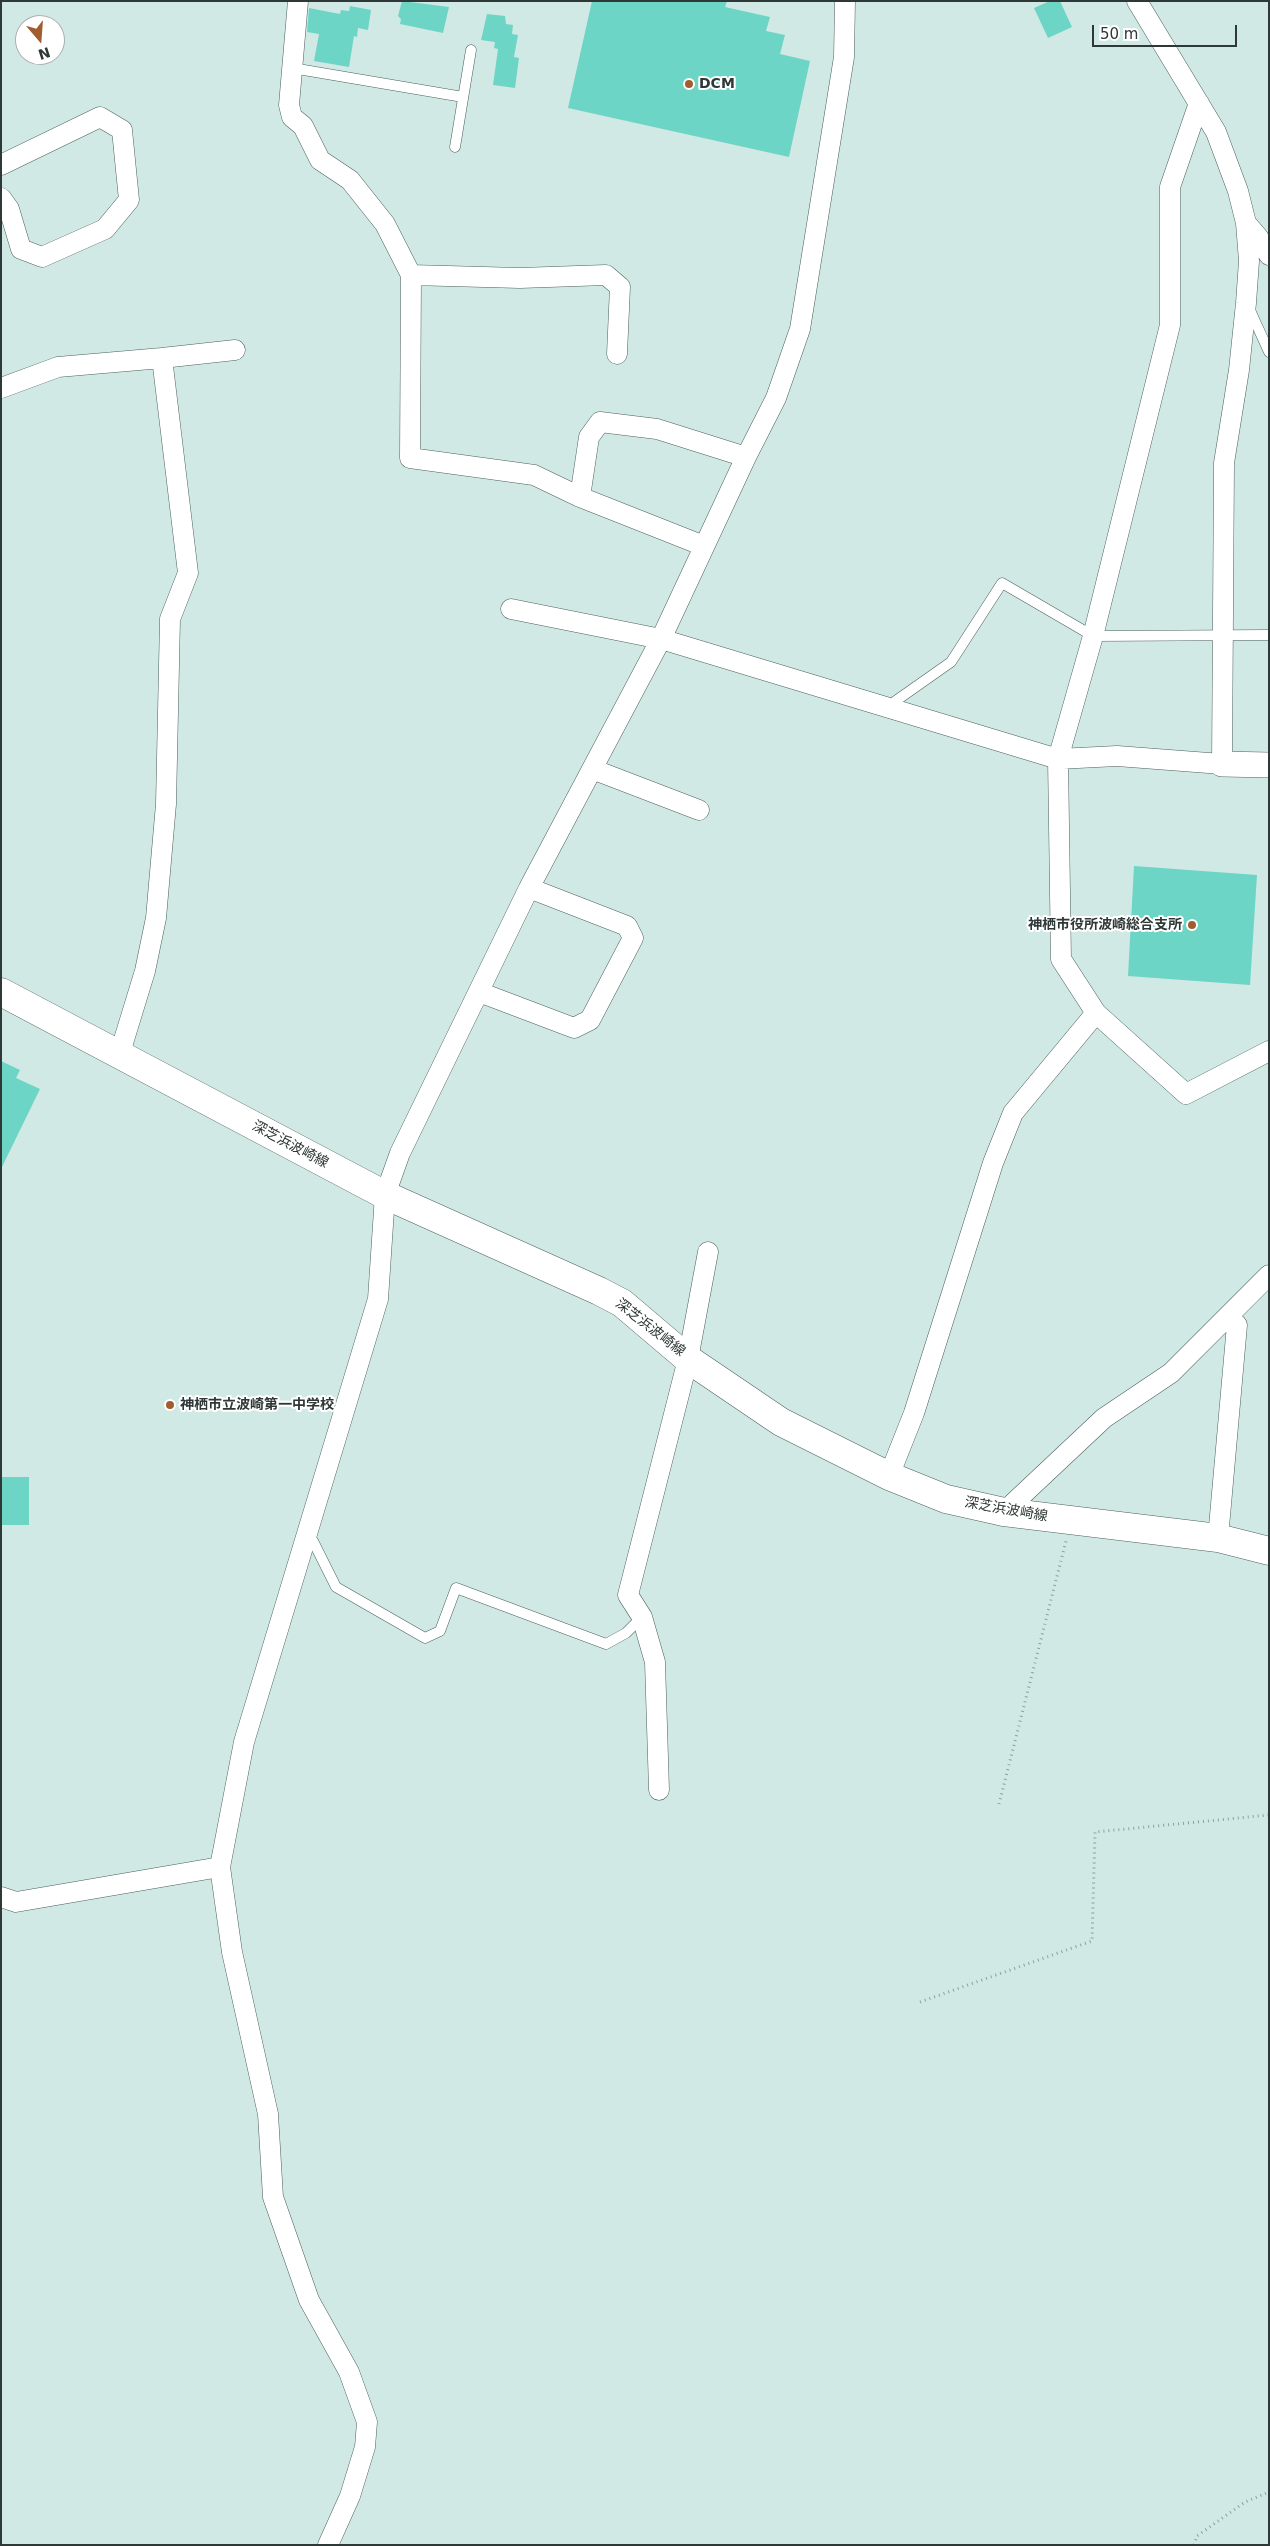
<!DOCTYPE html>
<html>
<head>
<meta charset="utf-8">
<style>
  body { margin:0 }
  #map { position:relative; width:1270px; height:2546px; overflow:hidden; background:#d1e9e5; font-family:"DejaVu Sans",sans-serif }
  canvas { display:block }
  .frame { position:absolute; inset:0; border:2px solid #2e3836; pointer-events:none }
  .north { position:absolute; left:15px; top:15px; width:50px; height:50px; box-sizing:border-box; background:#fff; border:1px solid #abafaf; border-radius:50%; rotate:162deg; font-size:14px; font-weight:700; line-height:20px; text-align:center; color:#2e3836 }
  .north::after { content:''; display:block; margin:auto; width:18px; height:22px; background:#a15d2e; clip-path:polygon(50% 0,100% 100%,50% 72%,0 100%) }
  .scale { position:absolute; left:1092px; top:25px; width:145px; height:22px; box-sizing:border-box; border:2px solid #2e3836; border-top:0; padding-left:6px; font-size:15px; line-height:18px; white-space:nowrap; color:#2e3836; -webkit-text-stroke:4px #fff; paint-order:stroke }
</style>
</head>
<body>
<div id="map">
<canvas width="1270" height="2546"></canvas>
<div class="frame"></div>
<div class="north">N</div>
<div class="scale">50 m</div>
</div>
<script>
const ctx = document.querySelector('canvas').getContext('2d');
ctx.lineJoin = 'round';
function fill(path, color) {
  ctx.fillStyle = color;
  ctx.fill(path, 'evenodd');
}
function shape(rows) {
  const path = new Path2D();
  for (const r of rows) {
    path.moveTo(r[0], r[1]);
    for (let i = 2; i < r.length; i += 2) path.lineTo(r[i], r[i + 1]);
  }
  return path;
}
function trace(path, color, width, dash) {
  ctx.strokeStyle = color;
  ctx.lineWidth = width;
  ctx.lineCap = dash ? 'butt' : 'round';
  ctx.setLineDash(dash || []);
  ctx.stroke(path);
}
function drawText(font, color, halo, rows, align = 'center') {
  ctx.font = font + ' "DejaVu Sans","Noto Sans JP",sans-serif';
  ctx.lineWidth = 4;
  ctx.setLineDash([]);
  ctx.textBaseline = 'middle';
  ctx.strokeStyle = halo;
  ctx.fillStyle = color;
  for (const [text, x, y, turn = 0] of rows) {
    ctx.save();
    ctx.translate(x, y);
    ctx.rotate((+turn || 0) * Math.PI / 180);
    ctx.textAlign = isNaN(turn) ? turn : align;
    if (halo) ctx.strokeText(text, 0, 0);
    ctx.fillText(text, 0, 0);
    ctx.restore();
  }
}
const building = shape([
  [402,1,449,7,443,33,400,24,401,19,398,16],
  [592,1,727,1,725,7,770,17,766,31,785,35,780,54,810,61,789,157,568,108],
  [1050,1,1060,1,1072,27,1048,38,1034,8],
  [350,6,371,10,368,30,358,28,357,37,354,36,349,67,314,61,319,34,307,32,309,8,340,14,341,10,349,11],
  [487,14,505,16,506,24,513,25,512,34,518,35,514,57,519,58,515,88,493,85,498,49,494,48,495,42,481,40],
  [1134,866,1257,875,1250,985,1128,976],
  [1,1061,20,1070,16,1078,40,1089,1,1169],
  [1,1477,29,1477,29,1525,1,1525]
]);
const path = shape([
  [999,1804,1066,1541],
  [920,2002,1092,1941,1095,1832,1269,1815],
  [1194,2545,1197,2536,1245,2502,1269,2492]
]);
const service = shape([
  [292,68,463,97],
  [455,147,471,50],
  [1249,308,1269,352],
  [887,707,951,662,1002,583,1093,636,1269,635],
  [306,1537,313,1541,336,1587,425,1638,440,1631,456,1588,606,1644,626,1633,642,1617]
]);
const minor = shape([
  [298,1,289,105,292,117,303,126,320,160,350,180,385,224,411,275],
  [1199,103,1170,187,1170,325,1093,636,1058,759,1061,959,1096,1013,1186,1094,1269,1051],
  [1,165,100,117,122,130,129,200,105,229,42,257,21,249,9,209,1,198],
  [1246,223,1258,237,1269,255],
  [617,354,620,287,606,275,520,278,411,275,410,458,534,475,580,497,704,546],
  [162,358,235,350],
  [1,388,58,367,162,358,188,573,170,619,166,804,156,918,145,971,119,1056],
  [580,497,589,437,600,422,657,429,746,457],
  [511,609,661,639,1058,759,1117,756,1222,764,1224,463,1239,370,1246,303,1249,261,1246,223,1238,191,1216,132,1137,1],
  [592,769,699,810],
  [479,992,574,1028,590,1020,633,938,627,926,529,888],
  [889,1476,914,1413,993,1163,1013,1113,1096,1013],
  [1004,1512,1104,1418,1171,1373,1269,1275],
  [1218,1538,1237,1325,1229,1317],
  [659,1790,655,1662,642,1617,628,1595,688,1359,708,1252],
  [1,1897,16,1902,220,1867],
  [328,2545,350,2496,365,2447,367,2422,349,2372,309,2300,273,2197,268,2114,232,1952,220,1867,244,1742,378,1299,385,1195,400,1153,529,888,661,639,746,457,776,398,800,329,844,57,845,1]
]);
const tertiary = shape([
  [1222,764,1269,765]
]);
const secondary = shape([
  [1,992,385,1195,599,1291,622,1303,688,1359,781,1422,889,1476,946,1499,1004,1512,1218,1538,1269,1551]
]);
const markers = [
  [689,84,5,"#a15d2e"],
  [1192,925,5,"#a15d2e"],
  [170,1405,5,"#a15d2e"]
];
const poiNames = [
  ["DCM",699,84],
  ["神栖市役所波崎総合支所",1182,925,"right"],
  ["神栖市立波崎第一中学校",180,1405]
];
const streetNames = [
  ["深芝浜波崎線",290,1145,28],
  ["深芝浜波崎線",650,1328,38],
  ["深芝浜波崎線",1006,1510,10]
];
fill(building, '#6cd5c6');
trace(service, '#4b605c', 11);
trace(minor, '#4b605c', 21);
trace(tertiary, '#4b605c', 26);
trace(secondary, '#4b605c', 29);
trace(path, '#8ea09d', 3, [1, 4]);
trace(service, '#fff', 10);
trace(minor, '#fff', 20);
trace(tertiary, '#fff', 25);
trace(secondary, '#fff', 28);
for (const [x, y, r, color] of markers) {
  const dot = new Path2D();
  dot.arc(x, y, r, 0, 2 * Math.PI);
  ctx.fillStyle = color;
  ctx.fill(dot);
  trace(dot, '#fff', 2);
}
drawText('bold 14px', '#2e3836', '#fff', poiNames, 'left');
drawText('14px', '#2e3836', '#fff', streetNames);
</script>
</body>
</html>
